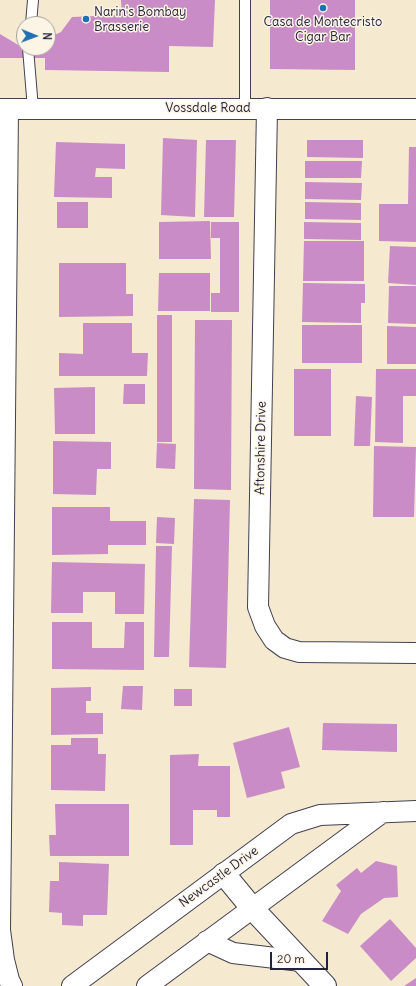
<!DOCTYPE html>
<html>
<head>
<meta charset="utf-8">
<style>
  body { margin:0 }
  #map { position:relative; width:416px; height:986px; overflow:hidden; background:#f5e9cf; font-family:Delius,sans-serif }
  canvas { display:block }
  .north { position:absolute; left:16px; top:16px; width:40px; height:40px; box-sizing:border-box; background:#fcf5e5; border:1px solid #a5a1a1; border-radius:50%; rotate:91deg; font-size:11px; font-weight:700; line-height:16px; text-align:center; color:#22223b }
  .north::after { content:''; display:block; margin:auto; width:14px; height:18px; background:#1f6fb2; clip-path:polygon(50% 0,100% 100%,50% 72%,0 100%) }
  .scale { position:absolute; left:270px; top:952px; width:58px; height:18px; box-sizing:border-box; border:2px solid #22223b; border-top:0; padding-left:5px; font-size:12px; line-height:14px; white-space:nowrap; color:#22223b; -webkit-text-stroke:3px #fcf5e5; paint-order:stroke }
</style>
</head>
<body>
<div id="map">
<canvas width="416" height="986"></canvas>
<div class="north">N</div>
<div class="scale">20 m</div>
</div>
<script>
const ctx = document.querySelector('canvas').getContext('2d');
ctx.lineJoin = 'round';
function fill(path, color) {
  ctx.fillStyle = color;
  ctx.fill(path, 'evenodd');
}
function shape(rows) {
  const path = new Path2D();
  for (const r of rows) {
    path.moveTo(r[0], r[1]);
    for (let i = 2; i < r.length; i += 2) path.lineTo(r[i], r[i + 1]);
  }
  return path;
}
function trace(path, color, width, dash) {
  ctx.strokeStyle = color;
  ctx.lineWidth = width;
  ctx.lineCap = dash ? 'butt' : 'round';
  ctx.setLineDash(dash || []);
  ctx.stroke(path);
}
function drawText(font, color, halo, rows, align = 'center') {
  ctx.font = font + ' Delius,sans-serif';
  ctx.lineWidth = 3;
  ctx.setLineDash([]);
  ctx.textBaseline = 'middle';
  ctx.strokeStyle = halo;
  ctx.fillStyle = color;
  for (const [text, x, y, turn = 0] of rows) {
    ctx.save();
    ctx.translate(x, y);
    ctx.rotate((+turn || 0) * Math.PI / 180);
    ctx.textAlign = isNaN(turn) ? turn : align;
    if (halo) ctx.strokeText(text, 0, 0);
    ctx.fillText(text, 0, 0);
    ctx.restore();
  }
}
const building = shape([
  [121,0,215,0,213,47,169,46,169,72,45,70,45,58,0,58,0,34,25,49,48,48,48,38,61,32,72,17,122,15],
  [270,0,355,0,355,70,270,69],
  [163,138,197,140,195,217,161,215],
  [206,140,236,140,234,217,204,217],
  [307,140,363,140,363,158,307,157],
  [56,142,125,144,125,169,96,168,95,177,112,177,112,198,54,197],
  [409,147,416,147,416,242,379,241,379,204,408,204],
  [305,161,362,161,361,178,305,178],
  [305,182,362,183,361,200,305,199],
  [57,202,88,202,88,228,57,228],
  [305,202,361,203,361,220,305,219],
  [210,221,211,259,159,259,159,222],
  [211,222,239,222,239,312,211,312,211,293,220,293,220,238,211,238],
  [304,222,361,223,361,240,304,239],
  [304,241,364,241,364,281,303,281],
  [390,246,416,247,416,285,388,283],
  [59,263,126,263,126,294,133,294,133,316,59,317],
  [159,273,210,273,210,311,158,311],
  [303,283,365,284,365,303,361,303,361,323,302,322],
  [389,286,416,286,416,324,388,323],
  [157,315,172,315,172,442,157,442],
  [195,320,232,320,231,490,194,489],
  [83,323,132,323,132,353,148,353,147,376,59,376,59,353,83,354],
  [302,325,362,325,362,363,302,363],
  [387,326,416,327,416,364,387,364],
  [294,369,331,369,331,436,294,436],
  [376,369,416,369,416,396,403,396,403,443,375,442],
  [124,384,145,384,145,404,123,404],
  [95,387,95,434,55,434,54,388],
  [356,396,372,397,370,446,354,446],
  [53,441,111,442,111,469,97,469,96,495,53,494],
  [157,443,176,444,175,469,156,468],
  [374,446,416,447,414,517,373,517],
  [194,499,230,500,226,668,189,667],
  [52,507,110,507,110,521,146,521,146,545,108,545,108,554,52,555],
  [157,517,175,518,174,544,156,543],
  [156,546,172,546,169,657,154,657],
  [52,562,145,564,144,614,115,614,115,592,83,592,83,613,51,613],
  [52,622,92,622,92,648,124,648,125,622,144,622,144,670,52,669],
  [123,686,143,686,142,710,121,709],
  [91,687,91,701,86,701,86,713,103,713,103,734,51,735,51,688],
  [174,689,192,689,192,706,174,706],
  [323,723,397,724,397,752,322,750],
  [289,727,300,767,281,772,285,788,247,798,233,743],
  [71,738,98,738,98,754,106,754,105,791,51,790,51,745,71,745],
  [199,754,198,766,230,766,230,817,217,817,217,810,193,810,193,845,170,845,170,755],
  [55,804,129,804,129,856,50,856,49,835,56,835],
  [376,861,397,866,398,897,384,898,361,914,348,934,322,921,341,891,336,885,357,868,361,873],
  [59,862,109,864,107,915,83,915,83,926,62,925,62,913,49,912,50,881,59,881],
  [390,919,416,948,416,958,391,981,360,946],
  [416,978,416,986,404,986]
]);
const lane = shape([
  [31,24,33,0],
  [28,48,33,109],
  [245,108,245,0]
]);
const street = shape([
  [267,108,258,607,265,626,274,640,285,648,299,652,416,653],
  [0,109,416,109],
  [8,109,0,930,4,960,9,980,12,986],
  [207,941,233,953,301,961],
  [72,986,291,824,320,815,416,811],
  [147,986,383,812]
]);
const secondary = shape([
  [224,874,252,908,325,986]
]);
const markers = [
  [323,8,4,"#1f6fb2"],
  [86,19,4,"#1f6fb2"]
];
const poiNames = [
  ["Narin's Bombay",94,12],
  ["Brasserie",94,27],
  ["Casa de Montecristo",323,22,"center"],
  ["Cigar Bar",323,37,"center"]
];
const streetNames = [
  ["Vossdale Road",208,108],
  ["Aftonshire Drive",261,448,-89],
  ["Newcastle Drive",219,877,-36]
];
fill(building, '#c98cc6');
trace(lane, '#424051', 12);
trace(street, '#424051', 22);
trace(secondary, '#424051', 24);
trace(lane, '#fff', 10);
trace(street, '#fff', 20);
trace(secondary, '#fff', 22);
for (const [x, y, r, color] of markers) {
  const dot = new Path2D();
  dot.arc(x, y, r, 0, 2 * Math.PI);
  ctx.fillStyle = color;
  ctx.fill(dot);
  trace(dot, '#fcf5e5', 1.5);
}
drawText('13px', '#22223b', '#fcf5e5', poiNames, 'left');
drawText('13px', '#22223b', '#fcf5e5', streetNames);
</script>
</body>
</html>
